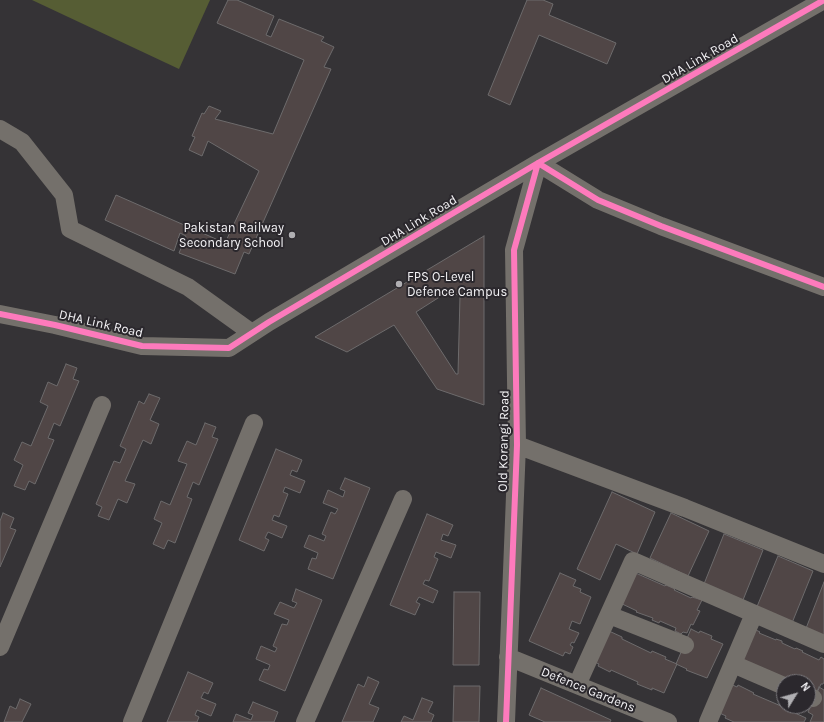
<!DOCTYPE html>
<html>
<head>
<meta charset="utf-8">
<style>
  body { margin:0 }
  #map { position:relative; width:824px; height:722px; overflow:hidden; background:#353336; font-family:Karla,sans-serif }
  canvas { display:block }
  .north { position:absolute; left:776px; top:674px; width:40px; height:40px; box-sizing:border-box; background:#2b282d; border:1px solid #7b797d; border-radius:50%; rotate:53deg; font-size:11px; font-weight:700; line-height:16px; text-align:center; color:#f3f2f5 }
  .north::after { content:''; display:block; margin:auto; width:14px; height:18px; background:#b0afb2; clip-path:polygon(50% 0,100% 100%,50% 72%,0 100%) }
</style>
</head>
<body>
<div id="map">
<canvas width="824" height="722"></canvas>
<div class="north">N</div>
</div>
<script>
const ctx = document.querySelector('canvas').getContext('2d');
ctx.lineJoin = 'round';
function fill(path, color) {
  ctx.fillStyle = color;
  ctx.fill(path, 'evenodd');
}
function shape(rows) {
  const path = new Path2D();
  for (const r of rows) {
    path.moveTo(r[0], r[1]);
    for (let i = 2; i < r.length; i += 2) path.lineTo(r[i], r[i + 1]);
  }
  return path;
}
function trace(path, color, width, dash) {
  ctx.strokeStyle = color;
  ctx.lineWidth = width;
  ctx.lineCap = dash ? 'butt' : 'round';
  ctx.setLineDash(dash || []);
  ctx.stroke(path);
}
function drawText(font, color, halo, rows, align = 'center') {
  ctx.font = font + ' Karla,sans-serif';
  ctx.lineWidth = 4;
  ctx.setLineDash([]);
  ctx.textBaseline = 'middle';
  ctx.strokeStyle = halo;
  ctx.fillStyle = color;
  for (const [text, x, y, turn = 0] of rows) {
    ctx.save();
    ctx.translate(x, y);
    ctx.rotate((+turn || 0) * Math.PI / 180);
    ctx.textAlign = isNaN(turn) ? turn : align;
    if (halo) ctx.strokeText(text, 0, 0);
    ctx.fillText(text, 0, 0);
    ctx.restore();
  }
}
const green = shape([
  [32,0,210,0,179,69]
]);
const building = shape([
  [228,0,237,0,274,16,266,35,271,37,279,19,324,37,321,41,334,47,324,67,331,69,249,254,244,252,235,274,179,253,186,236,180,233,174,251,105,220,116,195,225,243,259,171,208,141,202,156,189,150,195,137,192,136,202,113,204,114,209,106,221,111,215,119,273,134,304,60,217,23,228,0],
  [527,0,543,0,553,4,549,15,616,43,607,64,539,35,510,105,488,95,527,0],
  [484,236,484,405,437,389,394,325,347,352,315,337,484,236],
  [449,291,460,296,458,374,456,374,416,312,449,291],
  [66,364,77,368,73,379,79,381,60,426,54,423,48,438,54,440,35,484,29,481,25,490,14,486,23,465,14,460,22,442,31,446,48,406,40,402,48,382,57,386,66,364],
  [149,394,160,398,150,420,159,424,151,444,143,440,125,481,135,484,127,503,118,499,109,520,98,516,102,507,96,504,114,461,120,463,126,449,120,446,139,401,144,404,149,394],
  [205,423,216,427,212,437,218,439,199,485,193,482,187,497,192,499,175,543,168,540,164,549,153,544,162,523,154,519,161,501,170,505,187,464,178,461,187,441,196,445,205,423],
  [276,449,302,460,297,472,292,470,290,475,305,481,300,493,285,487,283,492,288,494,279,517,274,515,272,520,287,526,282,538,268,532,265,538,269,540,264,551,239,540,276,449],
  [345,478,370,488,333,579,308,569,312,558,316,559,318,553,304,547,309,535,324,541,326,536,322,534,331,512,335,514,338,509,323,503,328,490,343,497,345,491,340,489,345,478],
  [612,492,655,512,637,554,616,544,600,580,577,569,612,492],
  [3,513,14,518,10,528,16,530,0,567,0,521,3,513],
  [671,513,709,531,688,576,650,558,671,513],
  [427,514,453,525,448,536,443,534,441,540,456,545,451,558,436,552,434,557,438,559,429,581,425,580,423,584,438,591,433,603,419,597,416,602,420,604,415,615,390,605,427,514],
  [724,534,763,550,743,600,704,584,724,534],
  [778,556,813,571,792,623,756,609,778,556],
  [622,567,665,586,666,585,675,589,674,590,691,598,692,597,702,600,697,610,700,611,693,625,691,624,687,633,683,632,681,634,675,631,676,628,660,621,659,623,652,620,653,618,636,612,637,611,618,602,622,567],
  [560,573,576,580,573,586,581,589,580,592,591,597,580,624,572,621,569,629,579,633,574,643,572,642,570,645,573,647,570,654,565,652,563,656,529,641,560,573],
  [824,582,824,638,805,631,824,582],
  [296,589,322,600,285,691,259,680,264,669,268,670,270,665,256,659,261,646,275,652,277,648,273,646,282,624,287,625,289,620,274,614,280,602,294,608,297,603,292,601,296,589],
  [454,592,480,592,479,665,453,665,454,592],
  [691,629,699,633,700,631,712,636,711,639,723,644,707,678,686,670,687,669,676,664,691,629],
  [754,629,760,632,759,633,776,640,776,639,782,641,782,643,795,649,796,648,803,651,802,652,819,660,821,657,824,659,824,682,823,684,821,684,816,695,808,694,808,682,784,682,740,663,754,629],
  [609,631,622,637,622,639,651,653,652,651,666,657,665,659,677,664,664,693,652,688,652,690,637,684,638,682,611,670,610,672,598,666,599,664,585,658,609,631],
  [188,672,213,683,208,694,204,692,201,698,216,704,211,716,197,710,195,715,199,717,197,722,167,722,188,672],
  [368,677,379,682,369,704,379,708,373,722,342,722,358,684,364,687,368,677],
  [726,682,737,687,738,685,754,693,753,694,781,706,782,704,784,706,797,710,795,713,806,718,804,722,734,722,725,718,726,716,713,710,726,682],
  [454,686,480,686,479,722,453,722,454,686],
  [819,687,824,690,824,722,810,722,813,715,808,712,819,687],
  [541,688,611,720,610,722,545,722,529,715,541,688],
  [422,698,433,702,428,712,434,715,431,722,401,722,404,716,413,720,422,698],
  [20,699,31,704,22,722,4,722,10,706,16,709,20,699],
  [253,702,278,712,274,722,233,722,236,714,251,720,253,715,248,713,253,702]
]);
const minor = shape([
  [0,129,22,142,64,195,70,229,188,287,252,333],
  [0,314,55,325,142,346,229,348,269,322,538,163,824,0],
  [517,445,685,508,824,564],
  [609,615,685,645],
  [0,647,102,405],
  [508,657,668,722],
  [733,664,784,686],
  [577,685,633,561,824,644],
  [808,696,813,698],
  [132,722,254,423],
  [305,722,403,499],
  [506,722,517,445,514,250,538,163,598,200,661,226,824,287],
  [708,722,754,614]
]);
const cycleway = shape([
  [0,314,55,325,142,346,229,348,269,322,538,163,824,0],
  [506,722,517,445,514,250,538,163,598,200,661,226,824,287]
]);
const markers = [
  [292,235,4,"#b0afb2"],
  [399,284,4,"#b0afb2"]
];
const streetNames = [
  ["DHA Link Road",700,59,-30],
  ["DHA Link Road",419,221,-31],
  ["DHA Link Road",101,324,13],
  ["Old Korangi Road",504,441,-89],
  ["Defence Gardens",588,690,22]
];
const poiNames = [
  ["Pakistan Railway",284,228],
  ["Secondary School",284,243],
  ["FPS O-Level",407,277,"left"],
  ["Defence Campus",407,292,"left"]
];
fill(green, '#565d34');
fill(building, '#504646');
trace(building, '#6d6b6c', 1);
trace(minor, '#74706b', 18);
trace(cycleway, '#fd7abc', 6);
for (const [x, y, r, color] of markers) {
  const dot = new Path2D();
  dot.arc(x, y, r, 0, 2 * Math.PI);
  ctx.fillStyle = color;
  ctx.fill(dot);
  trace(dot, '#2b282d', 1.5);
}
drawText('13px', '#f3f2f5', '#2b282d', streetNames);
drawText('13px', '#f3f2f5', '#2b282d', poiNames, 'right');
</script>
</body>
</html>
